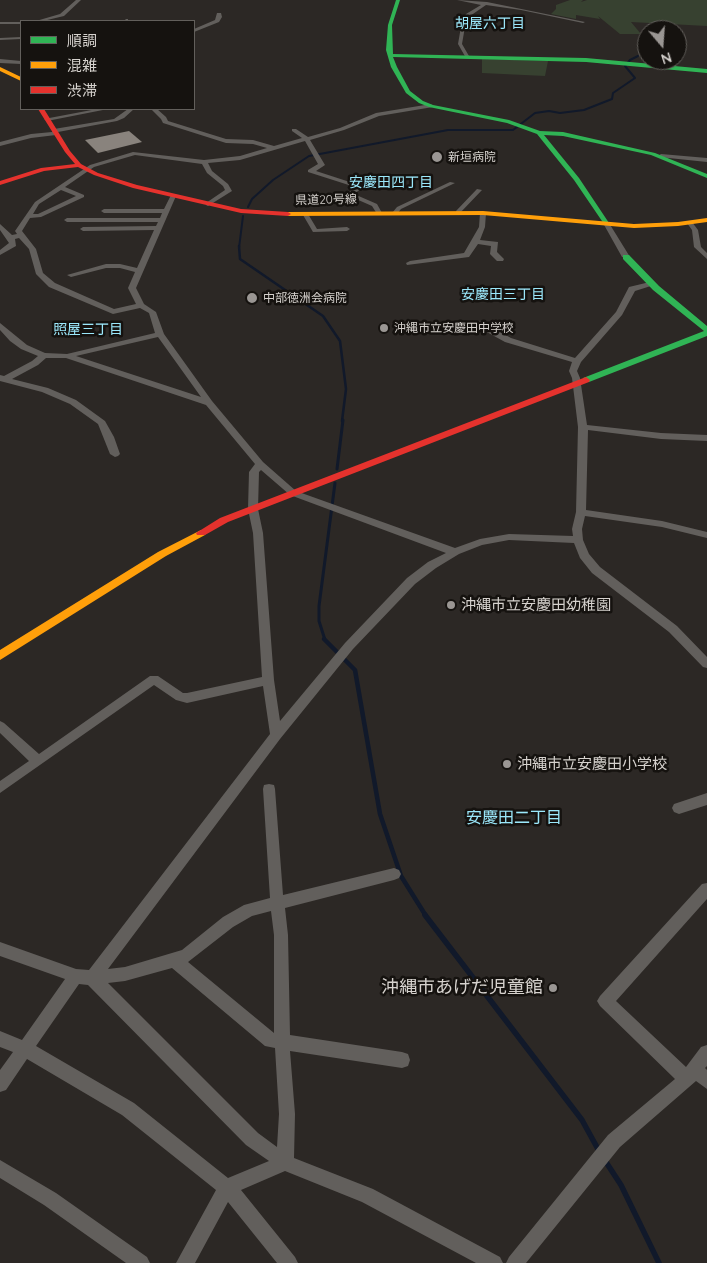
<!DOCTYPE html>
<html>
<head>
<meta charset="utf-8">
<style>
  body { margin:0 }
  #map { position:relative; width:707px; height:1263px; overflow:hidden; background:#2c2825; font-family:Quicksand,"Noto Sans JP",sans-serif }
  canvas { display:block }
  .legend { position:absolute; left:20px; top:20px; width:175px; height:90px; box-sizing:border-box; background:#15120f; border:1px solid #625f5b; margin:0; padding:6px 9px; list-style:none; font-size:15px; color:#d6d2ce }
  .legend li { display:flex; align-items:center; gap:10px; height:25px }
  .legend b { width:25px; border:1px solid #625f5b }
  .north { position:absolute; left:637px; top:20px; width:50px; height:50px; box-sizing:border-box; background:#15120f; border:1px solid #625f5b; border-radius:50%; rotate:162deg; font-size:14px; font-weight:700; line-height:20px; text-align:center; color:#d6d2ce }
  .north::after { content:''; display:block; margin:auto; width:18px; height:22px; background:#9a9693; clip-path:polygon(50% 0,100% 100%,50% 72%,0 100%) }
</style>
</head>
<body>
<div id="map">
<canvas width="707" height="1263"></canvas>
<ul class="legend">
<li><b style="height:6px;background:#30b455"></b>順調</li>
<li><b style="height:6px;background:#ff9f0a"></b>混雑</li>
<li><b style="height:6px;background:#e5322d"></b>渋滞</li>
</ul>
<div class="north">N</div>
</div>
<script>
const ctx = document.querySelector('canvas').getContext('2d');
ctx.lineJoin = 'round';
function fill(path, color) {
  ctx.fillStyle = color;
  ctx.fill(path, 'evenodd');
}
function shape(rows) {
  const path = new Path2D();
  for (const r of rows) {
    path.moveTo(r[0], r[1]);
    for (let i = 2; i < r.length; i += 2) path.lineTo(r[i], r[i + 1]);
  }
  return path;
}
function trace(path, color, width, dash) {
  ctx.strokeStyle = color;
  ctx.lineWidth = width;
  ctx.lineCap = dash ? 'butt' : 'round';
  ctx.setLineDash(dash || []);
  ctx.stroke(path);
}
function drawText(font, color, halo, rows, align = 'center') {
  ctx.font = font + ' Quicksand,"Noto Sans JP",sans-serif';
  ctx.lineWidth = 5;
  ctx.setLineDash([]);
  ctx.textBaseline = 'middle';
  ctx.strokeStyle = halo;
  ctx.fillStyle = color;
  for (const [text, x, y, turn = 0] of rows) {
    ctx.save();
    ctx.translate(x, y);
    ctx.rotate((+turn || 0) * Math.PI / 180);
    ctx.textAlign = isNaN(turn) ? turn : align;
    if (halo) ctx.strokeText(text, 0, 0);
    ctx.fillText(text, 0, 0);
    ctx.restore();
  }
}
const green = shape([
  [570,0,583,0,581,2,587,0,707,0,707,26,631,22,641,34,620,34,598,16,600,19,576,15,576,19,551,14,556,9,556,5],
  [482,59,548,61,545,76,482,73]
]);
const streamFar4 = shape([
  [248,207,252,199,273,180,309,156,448,130,513,130,535,113,549,111,560,113,584,110,612,99,613,93,635,78,625,66,630,60,638,56],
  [239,248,243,216]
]);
const streamFar3 = shape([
  [239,246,240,259,323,316,340,341,346,389,342,421]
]);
const streamFar2 = shape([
  [337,469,343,420],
  [325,640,319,621,319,606,335,483]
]);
const streamFar1 = shape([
  [324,639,355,670,380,814,401,876,426,916]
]);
const stream = shape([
  [425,915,582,1120,599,1151],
  [604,1159,621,1185,659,1263]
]);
const building = shape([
  [129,131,142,142,98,153,85,140]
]);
const street = shape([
  [76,0,81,0,64,16,43,21,36,21,60,14,76,0],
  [457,0,487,2,585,22,583,23,521,10,486,5,470,16,466,21,462,44,469,56,466,58,458,44,462,21,466,14,481,5,457,0],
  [217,13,221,13,222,17,219,22,194,32,194,29,215,20,217,13],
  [126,19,128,19,128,21,124,21,126,19],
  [0,22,21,22,21,24,0,24,0,22],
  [21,37,21,39,0,40,0,38,21,37],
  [0,59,21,61,21,64,0,63,0,59],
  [431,104,433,107,379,116,344,130,310,140,325,165,316,171,362,186,362,188,354,194,377,204,382,213,381,214,377,214,372,206,347,195,347,193,355,187,308,172,308,170,318,164,305,141,240,160,208,163,212,171,228,184,232,191,208,206,206,205,206,203,225,190,223,186,207,173,202,164,135,155,94,167,65,187,84,195,84,197,41,217,30,218,22,231,36,249,43,273,55,283,114,309,136,304,128,288,135,272,120,268,106,268,71,277,67,275,106,264,120,264,137,268,154,230,83,231,80,229,83,227,156,226,158,222,67,222,64,220,67,218,160,218,162,213,104,213,101,211,104,209,164,209,171,195,175,195,176,196,136,288,144,304,156,312,164,334,212,401,263,462,296,491,455,548,480,539,509,534,573,536,572,529,576,512,578,427,572,378,569,371,572,362,505,342,474,325,474,321,480,321,511,338,575,358,616,312,629,287,654,281,654,285,635,291,622,315,581,362,577,371,580,378,587,425,661,433,707,435,707,441,661,439,588,430,586,510,662,521,707,532,707,538,662,527,585,516,582,529,583,540,589,554,600,567,677,626,707,657,707,668,703,667,669,632,592,573,580,558,574,543,509,540,482,545,459,554,436,568,415,584,353,649,280,739,108,969,125,967,182,950,223,917,244,905,270,898,263,789,264,785,269,784,274,785,275,789,283,895,394,868,399,870,401,874,399,878,394,880,285,908,288,935,290,1035,402,1052,408,1054,410,1060,408,1066,402,1068,290,1051,295,1114,294,1158,373,1189,500,1257,503,1263,476,1263,362,1202,285,1171,241,1190,295,1257,298,1263,277,1263,228,1202,195,1263,176,1263,216,1190,122,1115,27,1059,6,1090,0,1092,0,1070,13,1052,0,1047,0,1031,22,1040,65,979,0,956,0,942,76,969,89,970,270,734,263,686,187,703,176,700,154,685,0,793,0,781,29,761,0,733,0,721,4,723,39,754,150,676,158,676,183,693,187,693,262,677,253,533,248,509,249,472,255,464,206,405,66,358,46,358,38,365,12,379,48,388,76,400,105,421,114,437,120,454,118,456,115,457,110,454,98,424,70,404,42,392,0,381,0,375,4,376,32,361,38,356,21,349,10,341,0,330,0,323,27,345,45,353,67,354,155,333,149,313,140,308,113,314,49,287,36,274,29,249,19,238,15,239,16,246,0,255,0,250,9,243,0,230,0,224,12,235,17,234,15,231,35,202,90,165,133,152,204,160,240,156,267,148,253,144,226,143,163,123,161,119,151,109,157,109,166,117,168,121,226,139,253,140,274,146,302,138,292,131,292,129,296,129,308,137,340,128,376,113,431,104],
  [61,190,76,196,38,214,33,214,39,204,61,190],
  [158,337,201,397,76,356,158,337],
  [261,470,290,495,446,553,428,562,407,578,345,643,280,721,274,680,263,533,258,509,259,472,261,470],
  [271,911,274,935,274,1033,188,962,233,927,252,916,271,911],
  [172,968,265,1046,275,1048,279,1114,277,1147,258,1133,108,983,125,981,172,968],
  [79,984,88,985,246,1145,269,1161,228,1178,134,1103,36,1046,79,984],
  [97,109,108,109,47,121,44,119,97,109],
  [128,109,134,109,124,118,117,121,58,132,56,135,31,138,0,146,0,142,31,134,52,132,54,129,114,119,128,109],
  [661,154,707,158,707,162,659,157,658,156,661,154],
  [450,182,455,183,401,209,397,214,392,213,397,207,450,182],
  [477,189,482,190,460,213,456,213,456,211,477,189],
  [483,211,486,213,485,227,480,240,498,242,497,252,504,259,503,261,497,261,490,254,491,246,478,244,469,257,407,265,406,263,410,261,464,253,479,227,480,213,483,211],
  [306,213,308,214,317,229,347,227,350,229,347,231,313,232,303,215,306,213],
  [604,222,609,223,630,257,629,259,622,257,603,223,604,222],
  [688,222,692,222,698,230,701,247,707,253,707,259,694,247,692,230,687,223,688,222],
  [707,793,707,805,679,814,674,812,672,808,674,804,707,793],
  [707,883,707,899,616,1001,686,1067,701,1047,707,1045,707,1066,705,1068,707,1070,707,1089,696,1081,620,1147,526,1263,506,1263,509,1257,608,1135,675,1079,600,1006,597,1001,600,996,702,884,707,883],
  [0,1160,56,1193,147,1257,150,1263,126,1263,44,1205,0,1178,0,1160]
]);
const fast = shape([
  [396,0,400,0,392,25,393,54,586,58,707,69,707,73,586,62,393,57,397,67,410,91,423,101,433,105,509,120,540,131,563,132,655,153,707,174,707,178,651,155,563,136,544,135,579,178,609,223,604,224,574,180,537,134,507,123,429,107,419,103,406,93,391,67,386,50,388,25,396,0],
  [623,255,629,255,659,286,707,326,707,336,589,382,583,382,583,378,704,331,653,290,623,259,623,255]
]);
const slow = shape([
  [0,67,21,77,21,81,0,71,0,67],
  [483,211,634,224,678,222,707,218,707,222,678,226,634,228,483,215,288,216,285,214,288,212,483,211],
  [201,530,205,531,206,533,205,535,166,556,0,660,0,650,158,552,201,530]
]);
const jam = shape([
  [38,109,44,109,70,151,81,164,98,173,137,185,241,209,288,212,291,214,288,216,241,213,133,188,94,175,78,167,44,171,0,185,0,181,41,168,75,164,65,152,38,109],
  [586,377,590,380,589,382,228,522,205,535,197,535,196,533,220,518,586,377]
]);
const markers = [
  [437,157,6,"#9a9693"],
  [252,298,6,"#9a9693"],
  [384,328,5,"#9a9693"],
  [451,605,5,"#9a9693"],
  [507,764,5,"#9a9693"],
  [553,988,5,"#9a9693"]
];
const farPoinames = [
  ["新垣病院",448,157],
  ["中部徳洲会病院",263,298],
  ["沖縄市立安慶田中学校",394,328]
];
const farStreetnames = [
  ["県道20号線",326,200,-1]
];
const farNeighbourhoodnames = [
  ["胡屋六丁目",490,24],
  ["安慶田四丁目",391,183],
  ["安慶田三丁目",503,295],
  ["照屋三丁目",88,330]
];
const poiNames = [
  ["沖縄市立安慶田幼稚園",461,605],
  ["沖縄市立安慶田小学校",517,764]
];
const neighbourhoodNames = [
  ["安慶田二丁目",514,818]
];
const nearPoinames = [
  ["沖縄市あげだ児童館",543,988]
];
fill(green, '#374130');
trace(streamFar4, '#11192a', 2);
trace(streamFar3, '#11192a', 2.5);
trace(streamFar2, '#11192a', 3);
trace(streamFar1, '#11192a', 4.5);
trace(stream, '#11192a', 5.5);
fill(building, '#89837d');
fill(street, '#625f5c');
fill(fast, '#30b455');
fill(slow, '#ff9f0a');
fill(jam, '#e5322d');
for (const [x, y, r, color] of markers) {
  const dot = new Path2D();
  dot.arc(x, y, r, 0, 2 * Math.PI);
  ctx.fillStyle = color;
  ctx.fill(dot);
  trace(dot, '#15120f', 2);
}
drawText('12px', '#d6d2ce', '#15120f', farPoinames, 'left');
drawText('12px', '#d6d2ce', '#15120f', farStreetnames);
drawText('14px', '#9be8fb', '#15120f', farNeighbourhoodnames);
drawText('15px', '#d6d2ce', '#15120f', poiNames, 'left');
drawText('16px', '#9be8fb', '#15120f', neighbourhoodNames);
drawText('18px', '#d6d2ce', '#15120f', nearPoinames, 'right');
</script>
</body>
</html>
